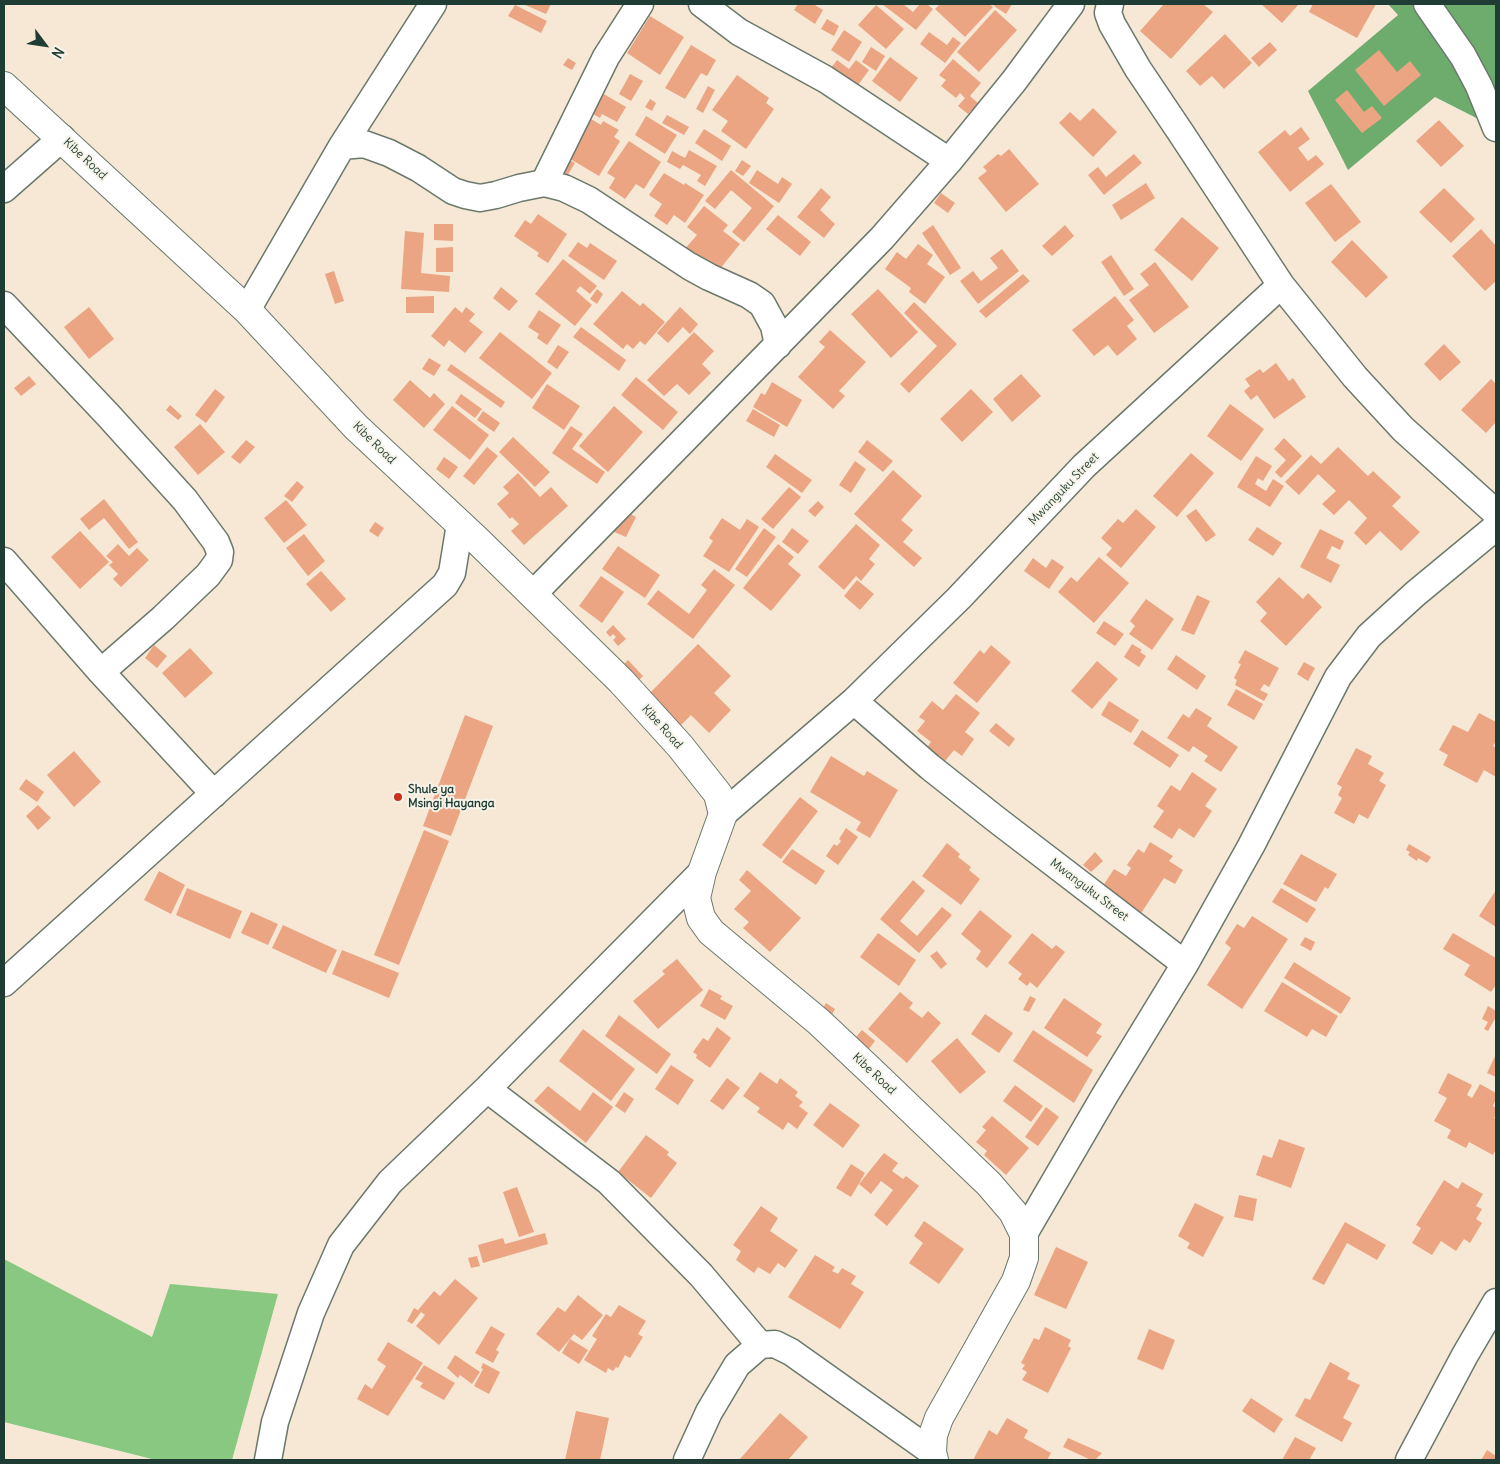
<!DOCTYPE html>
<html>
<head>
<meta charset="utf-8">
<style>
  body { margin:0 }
  #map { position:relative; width:1500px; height:1464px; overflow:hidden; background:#f6e8d5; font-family:Delius,sans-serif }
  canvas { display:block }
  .frame { position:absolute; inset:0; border:5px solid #1f3d34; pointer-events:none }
  .north { position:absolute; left:20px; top:20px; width:50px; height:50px; -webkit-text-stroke:4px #f7f3e8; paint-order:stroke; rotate:121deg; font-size:14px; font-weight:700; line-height:20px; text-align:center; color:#1f3d34 }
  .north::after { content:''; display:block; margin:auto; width:18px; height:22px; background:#1f3d34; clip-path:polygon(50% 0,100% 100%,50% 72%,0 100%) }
</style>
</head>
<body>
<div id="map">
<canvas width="1500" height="1464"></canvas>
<div class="frame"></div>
<div class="north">N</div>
</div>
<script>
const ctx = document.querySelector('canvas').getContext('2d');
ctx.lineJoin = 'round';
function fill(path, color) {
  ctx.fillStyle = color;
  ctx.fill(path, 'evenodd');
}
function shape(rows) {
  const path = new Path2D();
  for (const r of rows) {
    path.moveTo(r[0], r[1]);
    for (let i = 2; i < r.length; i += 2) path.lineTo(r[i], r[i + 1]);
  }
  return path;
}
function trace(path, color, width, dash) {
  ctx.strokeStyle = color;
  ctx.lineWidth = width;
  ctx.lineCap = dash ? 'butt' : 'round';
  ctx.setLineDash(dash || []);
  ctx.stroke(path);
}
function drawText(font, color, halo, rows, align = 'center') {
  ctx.font = font + ' Delius,sans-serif';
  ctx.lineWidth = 4;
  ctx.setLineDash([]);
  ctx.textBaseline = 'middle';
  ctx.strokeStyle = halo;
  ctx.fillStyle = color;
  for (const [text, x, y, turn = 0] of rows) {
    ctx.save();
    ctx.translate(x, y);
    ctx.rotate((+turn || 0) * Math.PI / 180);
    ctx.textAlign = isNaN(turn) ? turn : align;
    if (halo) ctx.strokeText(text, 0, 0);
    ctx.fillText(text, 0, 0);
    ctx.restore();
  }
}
const green = shape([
  [4,1259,152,1337,170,1284,278,1294,232,1460,156,1460,4,1422]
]);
const forest = shape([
  [1388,4,1496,4,1496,128,1435,97,1348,170,1308,91,1398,15]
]);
const building = shape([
  [523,4,551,4,546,14],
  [798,4,816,4,815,5,823,10,815,24,794,10],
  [882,4,903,4,913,12,920,4,927,4,933,9,916,30],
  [940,4,989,4,993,7,965,37,935,9],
  [995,4,1012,4,1006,14,994,6],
  [1164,4,1203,4,1213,12,1171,59,1140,31],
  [1261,4,1299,4,1282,23],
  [1313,4,1376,4,1357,38,1309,12],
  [515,5,547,21,541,33,508,16],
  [876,5,904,29,886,49,858,25],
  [995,10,1017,30,979,72,957,52],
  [650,16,684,37,660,75,627,53],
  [827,19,839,26,834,36,821,29],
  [844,30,862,42,849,62,831,50],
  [929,32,947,45,953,37,961,43,945,63,920,44],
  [1225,34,1252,63,1224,89,1212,76,1200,86,1186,71],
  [1270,42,1277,50,1259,67,1251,58],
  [691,45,716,60,707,76,701,73,685,99,665,88],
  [871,47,885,56,876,71,862,62],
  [1379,50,1397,72,1410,61,1421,75,1384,106,1355,70],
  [890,57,918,78,900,102,872,81],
  [568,58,576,63,572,70,563,65],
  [953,59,981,83,970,96,978,103,968,114,958,106,965,98,960,93,956,98,941,86,946,80,939,75],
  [837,60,849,69,856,60,869,70,853,92,827,73],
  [630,74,643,81,631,101,619,94],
  [737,75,769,98,766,103,774,109,746,149,721,131,728,121,712,110],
  [708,86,715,90,703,113,696,109],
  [597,90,626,107,617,122,602,114,600,118,586,110],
  [1347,90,1364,112,1372,106,1382,118,1362,133,1335,100],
  [650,99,656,103,652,111,645,107],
  [1093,108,1117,132,1093,157,1059,123,1070,112,1080,121],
  [667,115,689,127,684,135,662,123],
  [646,116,677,135,665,154,635,135],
  [591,119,601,125,603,121,619,130,614,137,620,141,599,176,567,157],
  [1439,120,1464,146,1441,167,1416,141],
  [1301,127,1310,139,1298,148,1308,161,1316,155,1324,164,1290,192,1258,152,1285,130,1290,136],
  [704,129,731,146,722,161,695,143],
  [629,141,661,162,644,189,636,184,625,199,609,188,615,178,607,173],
  [1009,149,1039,184,1006,212,978,178,987,171,983,167,998,154,1001,156],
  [689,150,717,166,705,186,697,181,701,175,683,165,680,169,667,162,672,151,685,158],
  [1134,154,1142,163,1104,195,1088,175,1098,167,1106,177],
  [567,159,575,163,564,181,557,177],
  [742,160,751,166,743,176,735,171],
  [731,170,774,206,744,242,732,232,752,208,731,190,715,209,705,201],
  [757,170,778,184,782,177,792,184,779,203,749,183],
  [664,173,684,185,685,183,704,195,685,223,674,215,667,225,654,216,662,204,649,195],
  [1146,183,1155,198,1121,220,1112,205],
  [1331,184,1361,222,1335,242,1305,203],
  [821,188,831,197,820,210,835,224,824,238,797,217],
  [1444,188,1475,219,1451,243,1419,212],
  [941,193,955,203,948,213,934,203],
  [704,206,728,225,723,231,740,244,715,275,684,250,697,235,687,227],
  [538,214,567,234,548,263,537,256,539,253,514,236,525,220,531,224],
  [778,215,811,242,800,256,766,229],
  [1182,217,1219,248,1192,281,1154,250],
  [434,224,453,224,453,241,434,240],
  [933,225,961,268,950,275,922,233],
  [1065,225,1074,236,1052,256,1042,246],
  [1481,229,1496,246,1496,281,1485,291,1452,256],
  [405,231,424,233,421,273,450,276,449,292,401,289],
  [1352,240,1388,277,1366,298,1331,262],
  [578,242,587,248,590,243,617,261,604,280,568,256],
  [918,244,933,255,927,264,945,277,925,304,909,292,911,288,885,269,897,252,906,259],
  [453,247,453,272,436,272,436,248],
  [1002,249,1019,271,978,304,960,281,973,271,981,281,998,268,990,258],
  [1111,255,1134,289,1124,296,1101,262],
  [563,259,597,286,590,294,580,286,576,291,592,305,575,326,535,294],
  [1155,262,1189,307,1154,333,1129,300,1149,285,1140,274],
  [334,271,344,301,335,304,325,274],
  [1023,274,1030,281,986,318,979,311],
  [501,287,518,301,509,311,493,298],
  [597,289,603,294,597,304,590,299],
  [878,289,918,332,891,358,851,314],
  [622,291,640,306,643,303,665,322,645,345,640,341,633,349,627,344,623,349,593,324],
  [434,296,434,313,406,313,406,297],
  [1115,296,1134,320,1127,326,1137,339,1117,356,1108,345,1094,356,1072,330],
  [914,302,957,344,909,393,900,384,937,346,904,313],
  [89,307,114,339,89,359,64,327],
  [455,307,462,313,466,307,475,314,469,321,483,332,465,353,449,340,444,347,431,336],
  [680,307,698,324,690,334,683,327,668,343,657,333],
  [539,310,561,325,547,345,537,338,539,334,528,327],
  [581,327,626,360,619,371,573,337],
  [830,330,866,362,839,391,845,396,833,409,798,377,825,347,819,342],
  [500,332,552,373,532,399,479,358],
  [694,332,714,351,702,364,711,373,689,395,677,384,664,396,647,380],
  [1444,344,1461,362,1440,381,1424,364],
  [558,345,569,352,557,369,547,362],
  [429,358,441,365,434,376,422,369],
  [1276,363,1289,381,1293,378,1306,397,1274,419,1257,395,1251,400,1244,391,1250,386,1245,379,1260,369,1263,373],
  [451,364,505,402,501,408,447,370],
  [1021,374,1041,396,1012,422,993,399],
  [29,376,36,384,21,396,14,388],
  [636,377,678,412,663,430,621,395],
  [1491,379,1496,384,1496,422,1486,433,1461,410],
  [410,380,430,398,434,393,445,404,424,428,393,400],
  [772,382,802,400,787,427,753,407,761,393,765,395],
  [547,384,580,406,564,430,532,408],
  [215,389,225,397,206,423,195,415],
  [971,389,993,412,962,442,940,419],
  [461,394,482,409,475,418,455,403],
  [1230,404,1264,429,1241,461,1207,436],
  [170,405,182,416,178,420,166,410],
  [452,406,489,435,470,460,433,430],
  [614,406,643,432,608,472,579,446],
  [753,409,780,425,774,437,746,421],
  [483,411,500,423,494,432,477,420],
  [200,424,225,452,198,475,174,447],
  [571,426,583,434,572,449,605,472,597,484,552,453],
  [513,437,550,472,535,487,499,452],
  [1284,438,1302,456,1281,478,1275,472,1286,460,1274,449],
  [246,440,255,447,240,464,231,457],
  [867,440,893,461,883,472,858,452],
  [487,447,498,456,474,485,463,476],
  [1338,447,1368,476,1373,471,1401,497,1392,506,1420,532,1401,551,1380,531,1366,545,1354,533,1367,518,1349,500,1334,515,1322,504,1336,491,1318,474,1299,495,1285,482,1311,455,1321,464],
  [1191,453,1214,473,1177,517,1153,496],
  [775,454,812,480,802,493,766,467],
  [1256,456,1272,466,1263,481,1258,478,1255,484,1266,491,1273,479,1284,486,1270,507,1237,487],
  [444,457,458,467,449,479,436,469],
  [855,461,866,469,851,493,839,485],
  [893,470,922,496,901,520,913,530,903,542,922,558,914,567,854,514],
  [518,473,540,497,551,487,568,506,524,545,511,531,519,524,512,517,510,519,497,504,509,493,503,487],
  [297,481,304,487,292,502,284,496],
  [789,487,801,497,773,529,761,519],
  [104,499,138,542,129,549,104,518,89,530,80,519],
  [286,500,307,525,284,543,264,518],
  [818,501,824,507,815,517,808,511],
  [1136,509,1156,527,1121,568,1106,555,1112,548,1101,538,1118,519,1123,523],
  [1196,509,1216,535,1206,542,1186,516],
  [623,510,636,517,626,537,612,531],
  [722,518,740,530,747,519,759,527,729,572,703,556,713,541,709,538],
  [375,522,384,528,378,537,369,531],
  [856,524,880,545,869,559,875,564,861,581,856,576,844,590,818,567],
  [1257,527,1282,543,1273,556,1248,540],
  [764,528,776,537,747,577,735,569],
  [792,528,809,541,798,554,782,542],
  [1320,529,1344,541,1340,550,1332,546,1326,558,1340,565,1331,583,1300,567],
  [80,531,109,562,80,589,51,557],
  [304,534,325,561,308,576,286,548],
  [118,544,129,556,137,548,149,560,121,587,113,579,118,574,109,565,113,562,106,556],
  [778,544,794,557,788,564,801,575,771,611,743,588],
  [618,546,660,575,645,598,602,569],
  [1099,557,1129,583,1094,623,1058,592,1071,577,1077,582],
  [1033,558,1046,568,1052,559,1064,567,1049,589,1024,571],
  [714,569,735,585,693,639,647,604,658,590,689,614,707,590,701,585],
  [321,571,346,599,331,612,306,584],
  [601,576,624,592,602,623,579,606],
  [1279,577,1303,599,1308,593,1322,607,1286,646,1260,621,1267,613,1256,602],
  [857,580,874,594,860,610,844,596],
  [1197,595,1210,601,1194,635,1181,630],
  [1146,599,1174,619,1152,650,1129,634,1135,626,1130,621],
  [1104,621,1124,634,1115,646,1096,633],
  [613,625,626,639,618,646,613,640,616,637,613,634,610,637,606,632],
  [698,644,731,676,714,693,731,710,709,733,691,715,678,728,646,697],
  [1132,644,1142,650,1140,652,1146,656,1139,667,1124,657],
  [154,645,167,656,157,668,145,658],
  [991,645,1011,662,977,703,953,683,980,650,984,654],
  [190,648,213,673,185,698,162,673],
  [1245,650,1279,668,1269,687,1264,684,1260,690,1268,694,1264,701,1235,685,1237,680,1234,678,1241,664,1238,663],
  [1176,655,1206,676,1197,690,1167,669],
  [628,660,643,676,638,681,623,665],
  [1097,661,1118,679,1092,709,1071,691],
  [1304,662,1315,668,1308,681,1297,674],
  [1236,689,1263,704,1254,720,1227,705],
  [956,694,980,713,965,732,974,739,962,756,954,750,942,765,924,752,931,742,917,731,925,721,919,717,932,701,943,710],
  [1109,701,1139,720,1131,733,1101,715],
  [1196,708,1212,718,1207,726,1238,747,1221,772,1204,761,1208,756,1193,746,1189,752,1167,738,1183,714,1189,718],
  [1479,713,1496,722,1496,741,1493,746,1496,748,1496,777,1484,770,1477,783,1443,765,1448,755,1439,750,1453,725,1468,732],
  [465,715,493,726,451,836,423,826],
  [996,723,1015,739,1009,747,989,731],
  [1142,730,1179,755,1170,768,1133,744],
  [1356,748,1372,756,1368,764,1384,773,1379,781,1386,785,1368,819,1359,814,1354,824,1334,813,1342,798,1338,795,1342,787,1337,784],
  [74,751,101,782,74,807,47,775],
  [831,756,864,776,867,771,898,790,870,838,856,830,861,822,810,792],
  [1192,772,1217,789,1205,806,1212,811,1194,838,1179,828,1172,839,1153,827,1164,811,1157,806,1171,785,1180,791],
  [26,779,44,792,37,802,19,789],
  [800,797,818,811,781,859,762,845],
  [38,805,51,818,38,830,26,816],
  [846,828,858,837,838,865,826,856,834,844,837,846,841,841,839,839],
  [424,830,449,841,399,965,374,955],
  [1150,842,1173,856,1169,861,1183,870,1175,884,1164,878,1138,918,1099,892,1114,869,1126,876,1131,868,1127,865,1138,849,1144,853],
  [947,843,960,854,958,857,971,867,969,870,980,879,961,905,922,876],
  [1409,844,1431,857,1427,863,1418,858,1417,861,1408,855,1410,852,1406,850],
  [792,849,825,871,816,885,782,862],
  [1095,852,1103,861,1091,872,1083,865],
  [1301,854,1337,874,1328,889,1325,887,1316,902,1283,884],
  [747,870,801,918,770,952,743,928,749,922,734,909,751,891,739,880],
  [159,871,185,885,171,914,144,900],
  [913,880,925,891,900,921,917,936,942,907,952,915,919,953,880,919],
  [187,888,242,911,230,939,176,915],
  [1281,888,1316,909,1307,923,1272,902],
  [1496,890,1496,927,1479,916],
  [980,910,1012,936,987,968,976,959,981,951,961,934],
  [251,912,278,924,268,945,241,933],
  [1252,916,1288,939,1242,1009,1207,985,1231,948,1225,943,1237,924,1244,928],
  [283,925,337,950,326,973,272,948],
  [878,933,916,960,899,986,860,957],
  [1032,933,1052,949,1056,945,1065,952,1037,988,1030,982,1027,986,1018,979,1022,974,1008,963],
  [1453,933,1496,958,1496,985,1491,992,1464,975,1470,965,1443,949],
  [1305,937,1315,942,1311,951,1300,945],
  [342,950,399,973,389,998,332,974],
  [937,951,947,964,941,969,930,956],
  [677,959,703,990,658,1029,633,1001,665,974,662,971],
  [1294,962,1351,998,1341,1014,1284,978],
  [1282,982,1338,1016,1326,1037,1312,1029,1307,1037,1264,1011],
  [709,989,722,996,720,999,733,1006,725,1020,700,1006],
  [900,992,913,1003,909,1008,922,1018,928,1011,941,1023,907,1063,868,1029],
  [1030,996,1036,999,1029,1012,1023,1010],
  [1064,998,1102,1024,1096,1033,1102,1036,1087,1057,1044,1028],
  [826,1003,835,1009,830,1018,820,1013],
  [1488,1006,1496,1011,1496,1017,1488,1031,1484,1029,1488,1022,1482,1019],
  [985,1014,1013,1033,999,1053,971,1034],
  [619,1015,671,1054,657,1074,605,1036],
  [717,1027,731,1038,710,1068,696,1058,697,1055,693,1052,703,1038,708,1041],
  [583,1029,635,1069,611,1101,559,1061],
  [862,1030,875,1041,865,1054,851,1043],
  [1033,1030,1093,1070,1074,1103,1013,1061],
  [957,1038,986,1072,960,1094,931,1061],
  [1496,1054,1496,1077,1487,1073],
  [671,1065,694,1080,678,1105,655,1089],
  [760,1072,777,1084,780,1078,798,1092,795,1096,803,1102,799,1106,808,1113,797,1129,788,1122,783,1130,757,1112,760,1108,743,1096],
  [1448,1073,1472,1085,1467,1095,1472,1098,1480,1084,1496,1093,1496,1099,1493,1106,1496,1108,1496,1114,1494,1118,1496,1119,1496,1149,1493,1155,1469,1142,1466,1148,1447,1138,1451,1130,1434,1121,1447,1098,1438,1093],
  [727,1078,740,1088,723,1110,710,1101],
  [1015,1085,1043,1106,1031,1122,1003,1101],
  [548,1086,580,1111,593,1092,613,1107,586,1143,534,1101],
  [624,1092,634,1099,625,1113,615,1106],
  [830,1103,860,1125,843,1148,813,1125],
  [1046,1107,1059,1117,1038,1146,1025,1137],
  [992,1116,1029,1148,1006,1175,984,1155,987,1151,976,1142,986,1130,982,1127],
  [646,1135,669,1152,667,1155,677,1163,651,1198,618,1172],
  [1279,1139,1305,1148,1291,1188,1256,1175,1263,1155,1272,1158],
  [884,1153,898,1163,892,1171,903,1179,906,1176,919,1186,887,1226,874,1215,893,1190,881,1181,871,1194,859,1184],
  [851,1164,865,1173,851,1197,836,1188],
  [1444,1180,1458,1189,1462,1182,1483,1194,1476,1206,1482,1209,1476,1219,1482,1223,1470,1243,1464,1239,1456,1251,1441,1241,1432,1255,1412,1243,1421,1228,1416,1225],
  [517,1187,534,1232,519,1237,503,1192],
  [1239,1195,1257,1199,1253,1221,1234,1217],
  [1195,1203,1224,1217,1203,1257,1187,1248,1190,1243,1178,1236],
  [761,1206,778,1218,770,1231,798,1250,785,1268,778,1263,770,1274,758,1267,754,1273,736,1260,741,1251,733,1245],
  [924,1221,964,1249,939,1284,909,1263,923,1243,914,1236],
  [1345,1222,1386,1245,1377,1260,1347,1243,1324,1285,1312,1279],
  [545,1233,548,1244,483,1263,478,1245,503,1238,505,1244],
  [1056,1247,1088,1262,1066,1309,1034,1295],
  [815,1255,835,1267,832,1271,838,1274,842,1268,856,1276,851,1284,864,1292,840,1329,788,1297],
  [477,1256,480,1266,471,1268,468,1258],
  [455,1279,478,1298,439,1345,416,1326,425,1315,418,1310,434,1291,440,1296],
  [578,1295,603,1315,582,1340,574,1334,559,1352,536,1334,558,1307,565,1312],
  [619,1305,646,1321,638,1334,643,1337,630,1358,625,1355,618,1368,616,1367,613,1371,608,1368,606,1373,584,1360,597,1339,592,1336,606,1314,611,1317],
  [414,1308,421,1312,412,1324,407,1321],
  [491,1326,505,1334,496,1350,499,1352,493,1363,475,1353],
  [1045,1327,1071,1340,1068,1346,1071,1348,1048,1393,1022,1380,1027,1372,1022,1369,1025,1365,1021,1363,1034,1338,1039,1340],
  [1149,1329,1175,1340,1163,1370,1137,1359],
  [570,1339,588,1350,579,1364,562,1353],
  [388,1342,423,1363,388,1416,357,1399,365,1384,372,1389,386,1366,377,1360],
  [455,1355,480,1372,472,1384,460,1375,458,1378,447,1368],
  [1330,1362,1350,1373,1347,1379,1360,1385,1343,1418,1352,1423,1342,1442,1295,1416,1305,1398,1310,1400],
  [483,1363,500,1372,489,1394,474,1386,483,1369,481,1368],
  [424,1365,455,1383,444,1400,420,1387,423,1383,415,1379],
  [1251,1398,1283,1419,1274,1433,1242,1411],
  [576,1411,609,1418,600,1460,565,1460],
  [780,1413,808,1437,788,1460,741,1460,740,1459],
  [1007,1418,1028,1430,1024,1438,1051,1453,1047,1460,973,1460,989,1430,997,1435],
  [1295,1437,1316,1448,1309,1460,1282,1460],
  [1068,1438,1102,1453,1095,1460,1091,1460,1063,1447],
  [1487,1450,1496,1456,1496,1460,1481,1460]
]);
const minor = shape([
  [702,4,739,32,825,79,949,161],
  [1110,4,1108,13,1112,24,1138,69,1181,133,1281,285,1355,377,1403,429,1496,513],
  [1427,4,1463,56,1479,86,1496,128],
  [342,146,364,144,389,153,418,168,453,191,465,195,480,198,496,195,519,188,544,183,564,188,589,200,689,266,709,277,749,295,762,304,774,326,778,345],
  [544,183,606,57,640,4],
  [4,189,62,138],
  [4,305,108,415,185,500,216,542,220,552,219,560,208,575,163,618,101,672],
  [247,310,342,146,433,4],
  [4,561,101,672,214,794],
  [533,594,882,238,949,161,1014,81,1071,4],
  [854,701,930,767,997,820,1185,964],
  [723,814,854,701,959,598,1084,466,1281,285],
  [4,983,445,585,452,573,460,524],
  [487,1089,609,1182,701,1275,760,1345],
  [1024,1234,1105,1095,1185,964,1251,846,1338,677,1369,636,1415,594,1496,527],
  [268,1460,275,1422,311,1313,341,1245,390,1182,487,1089,702,872],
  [687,1460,709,1412,737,1365,760,1345,775,1344,791,1352,932,1452],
  [1409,1460,1465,1355,1496,1302]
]);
const tertiary = shape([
  [4,86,247,310,356,427,478,541,621,681,680,746,718,794,723,814,702,872,696,898,701,918,711,932,819,1022,870,1070,989,1184,1013,1212,1024,1234,1024,1258,1016,1281,939,1418,933,1435,932,1452,934,1460]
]);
const markers = [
  [398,797,5,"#c8321e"]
];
const streetNames = [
  ["Kibe Road",85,159,43],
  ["Kibe Road",374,443,44],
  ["Mwanguku Street",1064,489,-46],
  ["Kibe Road",662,727,48],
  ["Mwanguku Street",1089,890,37],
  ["Kibe Road",874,1074,43]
];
const poiNames = [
  ["Shule ya",408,790],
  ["Msingi Hayanga",408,804]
];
fill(green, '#88c880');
fill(forest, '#6eac6e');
fill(building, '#eca582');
trace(minor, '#6a796c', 29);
trace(tertiary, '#6a796c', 30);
trace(minor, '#fff', 26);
trace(tertiary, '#fff', 28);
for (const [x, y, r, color] of markers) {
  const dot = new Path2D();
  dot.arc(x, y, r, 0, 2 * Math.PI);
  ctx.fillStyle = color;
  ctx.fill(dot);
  trace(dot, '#f7f3e8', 2);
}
drawText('12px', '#1f3d34', '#f7f3e8', streetNames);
drawText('bold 12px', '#1f3d34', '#f7f3e8', poiNames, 'left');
</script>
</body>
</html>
